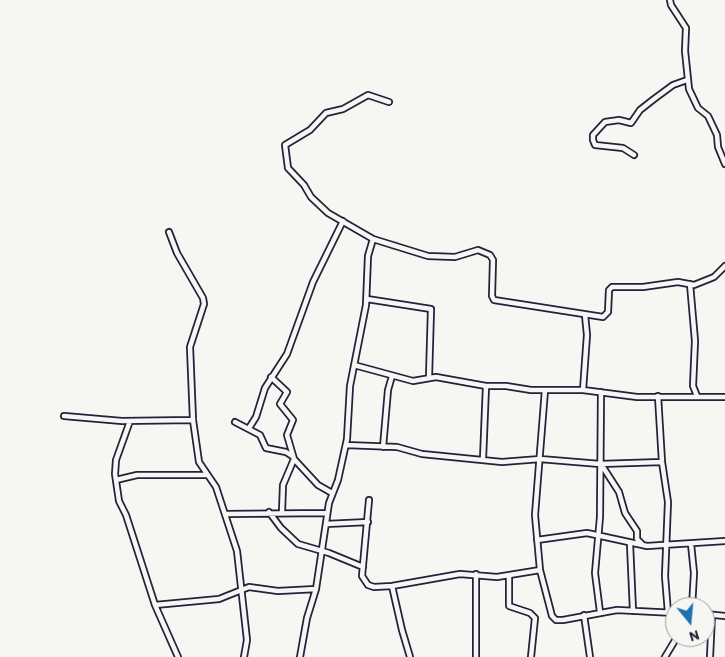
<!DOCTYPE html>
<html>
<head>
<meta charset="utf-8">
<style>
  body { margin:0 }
  #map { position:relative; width:725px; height:657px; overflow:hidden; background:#f6f6f2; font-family:Itim,sans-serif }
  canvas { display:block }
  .north { position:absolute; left:665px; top:597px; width:50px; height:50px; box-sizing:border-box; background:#f6f6f2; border:1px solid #a1a1a9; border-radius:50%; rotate:163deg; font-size:14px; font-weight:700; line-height:20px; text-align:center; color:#22223b }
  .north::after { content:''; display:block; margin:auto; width:18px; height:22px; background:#1f6fb2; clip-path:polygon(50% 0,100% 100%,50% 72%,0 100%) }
</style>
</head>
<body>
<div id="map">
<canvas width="725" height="657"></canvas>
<div class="north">N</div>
</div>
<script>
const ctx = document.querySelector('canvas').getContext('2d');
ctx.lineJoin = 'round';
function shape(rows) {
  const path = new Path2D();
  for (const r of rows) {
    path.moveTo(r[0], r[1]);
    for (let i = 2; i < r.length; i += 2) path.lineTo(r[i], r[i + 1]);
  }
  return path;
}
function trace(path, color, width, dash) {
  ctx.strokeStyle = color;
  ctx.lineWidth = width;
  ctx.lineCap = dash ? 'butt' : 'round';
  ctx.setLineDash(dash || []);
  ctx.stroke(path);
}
const street = shape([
  [670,0,671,5,686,28,685,51,689,89,698,108,708,116,717,135,718,147,725,164],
  [389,102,368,95,343,109,326,113,310,130,285,145,288,168,304,185,311,197,328,213,373,239,428,256,455,257,478,250,490,255,493,260,492,296,494,300,603,317,608,312,609,290,612,287,643,287,678,282,694,285,714,277,725,266],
  [634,155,623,148,595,145,593,140,593,135,605,122,619,120,631,123,640,110,654,99,673,85,687,80],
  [169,232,177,253,203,298,204,304,190,347,193,420,199,462,216,487,237,551,247,640,244,657],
  [690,284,695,341,693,386,697,396],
  [367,299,431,309,429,377],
  [354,365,413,381,436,377,486,386,506,386,531,390,583,390,637,397,725,397],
  [271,377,287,392,280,404,293,420,287,435,294,459,318,485,332,493],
  [545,390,535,515,540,570,552,616,556,620,563,620,617,610,675,613],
  [583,390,587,335,585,315],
  [658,396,662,462,668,502,665,576,668,613],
  [64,416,122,421,193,420],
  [130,421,116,460,115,474,119,501,126,515,155,605,178,657],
  [235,422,260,435,266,448,286,452,292,456],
  [249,428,256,417,265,388,287,354,313,282,343,221],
  [346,445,397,447,422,454,502,462,540,459,600,464,662,462],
  [383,447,388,390,392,376],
  [483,459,486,386],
  [601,464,619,492,625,513,637,531,637,539,643,545],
  [116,480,137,475,206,475],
  [369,500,362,576,368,585,374,587,392,586,460,574,497,577,540,570],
  [269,512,281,528,298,544,329,553,363,567],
  [282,512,283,485,294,459],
  [225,514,327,513],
  [326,524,368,522],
  [537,540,587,533,647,546,725,541],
  [630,544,633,611],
  [691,544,694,573,692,607],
  [476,574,476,657],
  [509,576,509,606,530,613,535,618,531,657],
  [392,586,402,630,410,657],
  [155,605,219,599,249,587,278,591,316,589],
  [600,612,595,573,600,517,601,392],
  [705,614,725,616],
  [584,615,590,657],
  [300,657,307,618,316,589,329,503,338,480,347,439,350,386,366,305,368,256,373,239],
  [665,657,677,637],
  [710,657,712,615]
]);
trace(street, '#22223b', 8);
trace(street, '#f6f6f2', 4.5);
</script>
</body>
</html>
